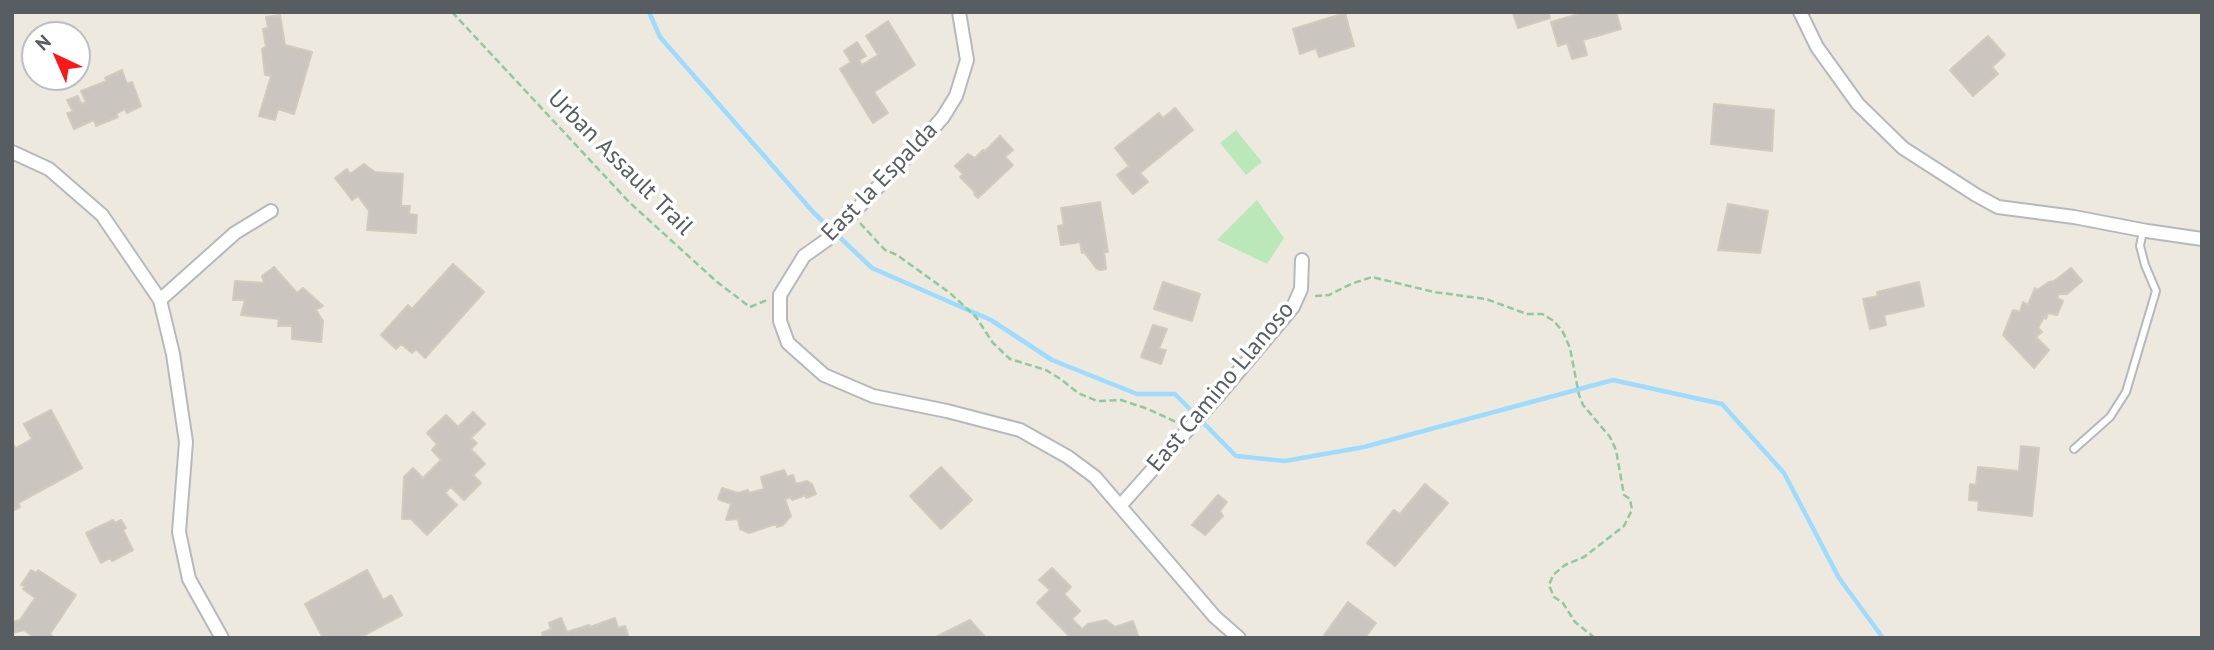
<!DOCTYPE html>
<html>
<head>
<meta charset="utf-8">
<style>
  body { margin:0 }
  #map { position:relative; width:2214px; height:650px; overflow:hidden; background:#ede9de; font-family:"PT Sans",sans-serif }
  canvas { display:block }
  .frame { position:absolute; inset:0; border:14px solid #585d62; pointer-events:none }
  .north { position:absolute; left:21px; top:21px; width:70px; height:70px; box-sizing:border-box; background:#fff; border:2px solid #bcbec0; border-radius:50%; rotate:316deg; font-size:19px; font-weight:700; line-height:28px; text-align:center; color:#585d62 }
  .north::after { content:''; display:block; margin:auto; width:24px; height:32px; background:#fb1717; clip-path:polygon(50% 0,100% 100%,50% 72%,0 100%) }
</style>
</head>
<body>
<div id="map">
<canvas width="2214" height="650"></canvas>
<div class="frame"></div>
<div class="north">N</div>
</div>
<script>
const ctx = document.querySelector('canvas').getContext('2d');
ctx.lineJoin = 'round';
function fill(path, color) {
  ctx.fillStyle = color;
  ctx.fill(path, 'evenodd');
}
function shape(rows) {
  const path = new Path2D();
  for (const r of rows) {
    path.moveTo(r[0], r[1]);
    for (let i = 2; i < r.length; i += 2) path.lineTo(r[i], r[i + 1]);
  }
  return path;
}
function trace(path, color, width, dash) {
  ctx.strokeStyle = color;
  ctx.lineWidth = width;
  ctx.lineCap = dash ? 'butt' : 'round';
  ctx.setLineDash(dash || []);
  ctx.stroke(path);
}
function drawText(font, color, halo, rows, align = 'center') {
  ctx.font = font + ' "PT Sans",sans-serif';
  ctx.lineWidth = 7;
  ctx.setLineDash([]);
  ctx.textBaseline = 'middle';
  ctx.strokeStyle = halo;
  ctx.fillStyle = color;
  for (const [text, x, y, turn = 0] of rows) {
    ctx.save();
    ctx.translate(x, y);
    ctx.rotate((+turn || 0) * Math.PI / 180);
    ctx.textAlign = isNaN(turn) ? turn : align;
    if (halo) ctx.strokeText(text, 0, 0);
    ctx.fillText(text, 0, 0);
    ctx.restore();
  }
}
const green = shape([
  [1236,130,1262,162,1246,175,1220,143],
  [1257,200,1284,238,1267,264,1217,240]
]);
const stream = shape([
  [649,12,660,37,814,213,872,268,991,320,1052,360,1137,394,1175,394,1236,456,1285,461,1364,447,1613,380,1722,404,1784,473,1839,578,1883,638]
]);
const building = shape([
  [1516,12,1548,12,1550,18,1518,28,1513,13,1516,12],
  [1578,12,1616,12,1621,29,1583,40,1587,55,1572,59,1567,43,1558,46,1551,22,1579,14,1578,12],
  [1345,13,1354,46,1319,57,1316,48,1300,54,1293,29,1345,13],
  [280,15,285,45,312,52,294,114,278,109,275,120,259,116,271,76,265,75,262,49,266,47,263,29,268,28,266,17,280,15],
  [888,21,915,65,874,92,888,113,873,123,840,69,851,62,844,51,857,42,866,56,859,60,862,65,878,55,866,36,888,21],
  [1988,36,2005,55,1992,67,1998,74,1973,96,1950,70,1988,36],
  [122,70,127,84,132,82,141,106,127,113,125,109,116,114,118,117,96,126,94,120,74,129,67,113,73,112,67,100,78,96,81,104,86,102,81,91,107,81,105,78,122,70],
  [1714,104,1774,110,1772,151,1711,144,1714,104],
  [1175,108,1193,130,1140,173,1148,182,1133,194,1117,175,1129,166,1115,148,1159,113,1163,118,1175,108],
  [1000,136,1013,150,1005,157,1013,165,978,198,974,194,975,192,960,177,963,174,955,166,968,154,975,158,983,150,985,151,1000,136],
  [364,164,375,172,403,174,401,206,410,206,409,214,417,215,416,233,367,230,369,211,358,196,352,200,335,178,347,169,350,174,364,164],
  [1100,202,1108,252,1104,252,1106,269,1100,270,1096,268,1084,252,1082,253,1080,242,1061,245,1058,226,1064,225,1061,208,1100,202],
  [1728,204,1768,211,1760,253,1718,250,1728,204],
  [453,264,484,292,425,358,416,349,412,353,401,344,396,349,381,335,408,305,412,309,453,264],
  [274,267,297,293,303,288,323,306,316,310,323,321,321,342,292,339,292,326,278,326,279,319,241,315,245,300,233,300,235,281,264,283,262,276,274,267],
  [2071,268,2082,281,2067,294,2059,294,2057,298,2063,301,2057,315,2048,313,2046,319,2044,317,2038,328,2042,332,2036,337,2049,350,2034,368,2003,335,2013,310,2020,312,2023,302,2028,305,2035,288,2037,290,2049,282,2054,281,2071,268],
  [1163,282,1200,294,1192,321,1154,309,1163,282],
  [1919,282,1924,306,1884,315,1886,325,1870,329,1863,299,1878,296,1877,292,1919,282],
  [1153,325,1167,329,1159,349,1166,350,1161,364,1141,357,1153,325],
  [51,410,82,468,18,503,20,507,12,511,12,443,16,448,32,439,24,424,51,410],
  [473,412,485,424,471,438,477,443,471,449,485,464,473,475,481,483,464,500,451,487,445,493,457,505,427,535,411,519,402,519,404,477,413,468,423,478,441,460,432,450,437,444,427,433,446,415,458,427,473,412],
  [2021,446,2039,448,2032,516,1978,510,1979,501,1969,500,1970,484,1976,485,1978,467,2019,471,2021,446],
  [941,467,972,500,941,529,910,496,941,467],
  [784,470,787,477,793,475,796,484,807,481,812,484,816,494,806,498,806,495,792,500,791,497,785,499,791,516,783,525,777,527,776,524,749,533,740,529,738,519,726,520,731,504,718,499,722,488,738,493,748,490,749,493,764,489,761,477,784,470],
  [1425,484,1448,503,1395,566,1367,543,1394,510,1400,514,1425,484],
  [1218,495,1227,502,1220,511,1223,516,1205,535,1192,525,1218,495],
  [113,520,115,523,121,520,126,528,123,530,133,550,112,561,110,558,101,563,86,533,113,520],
  [1052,568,1071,587,1064,594,1080,611,1072,619,1082,629,1088,624,1106,620,1115,627,1133,621,1139,638,1071,638,1037,603,1050,590,1039,580,1052,568],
  [31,570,36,573,38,570,76,595,50,634,54,638,35,638,24,630,13,633,12,622,20,620,35,598,23,589,26,586,21,585,31,570],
  [367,570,383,600,391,595,402,615,359,638,323,638,305,604,367,570],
  [1348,602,1376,623,1365,638,1322,638,1348,602],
  [561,618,567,632,589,625,590,627,615,618,618,628,625,626,629,638,543,638,542,633,551,629,549,623,561,618],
  [970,620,985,637,934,638,970,620]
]);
const path = shape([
  [452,12,629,202,717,282,750,307,767,300],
  [860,223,885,250,897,255,950,293,976,317,993,343,1010,359,1046,370,1062,380,1078,393,1097,401,1121,400,1148,409,1176,422],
  [1315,296,1329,295,1351,284,1372,277,1434,292,1486,299,1527,314,1542,314,1554,321,1563,332,1570,348,1579,395,1583,405,1610,437,1616,450,1624,495,1630,499,1632,510,1624,526,1584,557,1565,565,1553,575,1549,585,1554,597,1563,603,1575,622,1595,638]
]);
const lane = shape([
  [2074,449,2110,417,2126,392,2156,291,2145,265,2140,246,2143,231]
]);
const street = shape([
  [959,12,967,60,956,96,943,117,922,141,828,239,804,256,780,295,780,321,788,343,824,375,873,396,947,411,1020,430,1068,457,1095,477,1215,617,1239,638],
  [1800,12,1817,47,1858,104,1903,148,1976,195,1998,207,2074,217,2147,231,2202,239],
  [12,152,49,169,102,215,160,300,173,354,186,442,179,532,189,579,222,638],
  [160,300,235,233,271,211],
  [1120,506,1217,397,1293,307,1301,289,1302,260]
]);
const streetNames = [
  ["Urban Assault Trail",620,163,45],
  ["East la Espalda",880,182,-46],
  ["East Camino Llanoso",1221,387,-50]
];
fill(green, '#bbe8b8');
trace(stream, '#9ddcff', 4.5);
fill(building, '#cac5be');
trace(building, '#d2cabc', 2);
trace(lane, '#b5b9be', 10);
trace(street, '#b5b9be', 16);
trace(path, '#90c99c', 2.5, [7, 3.5]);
trace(lane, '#fff', 6);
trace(street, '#fff', 12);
drawText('24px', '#585d62', '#fff', streetNames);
</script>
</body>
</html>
